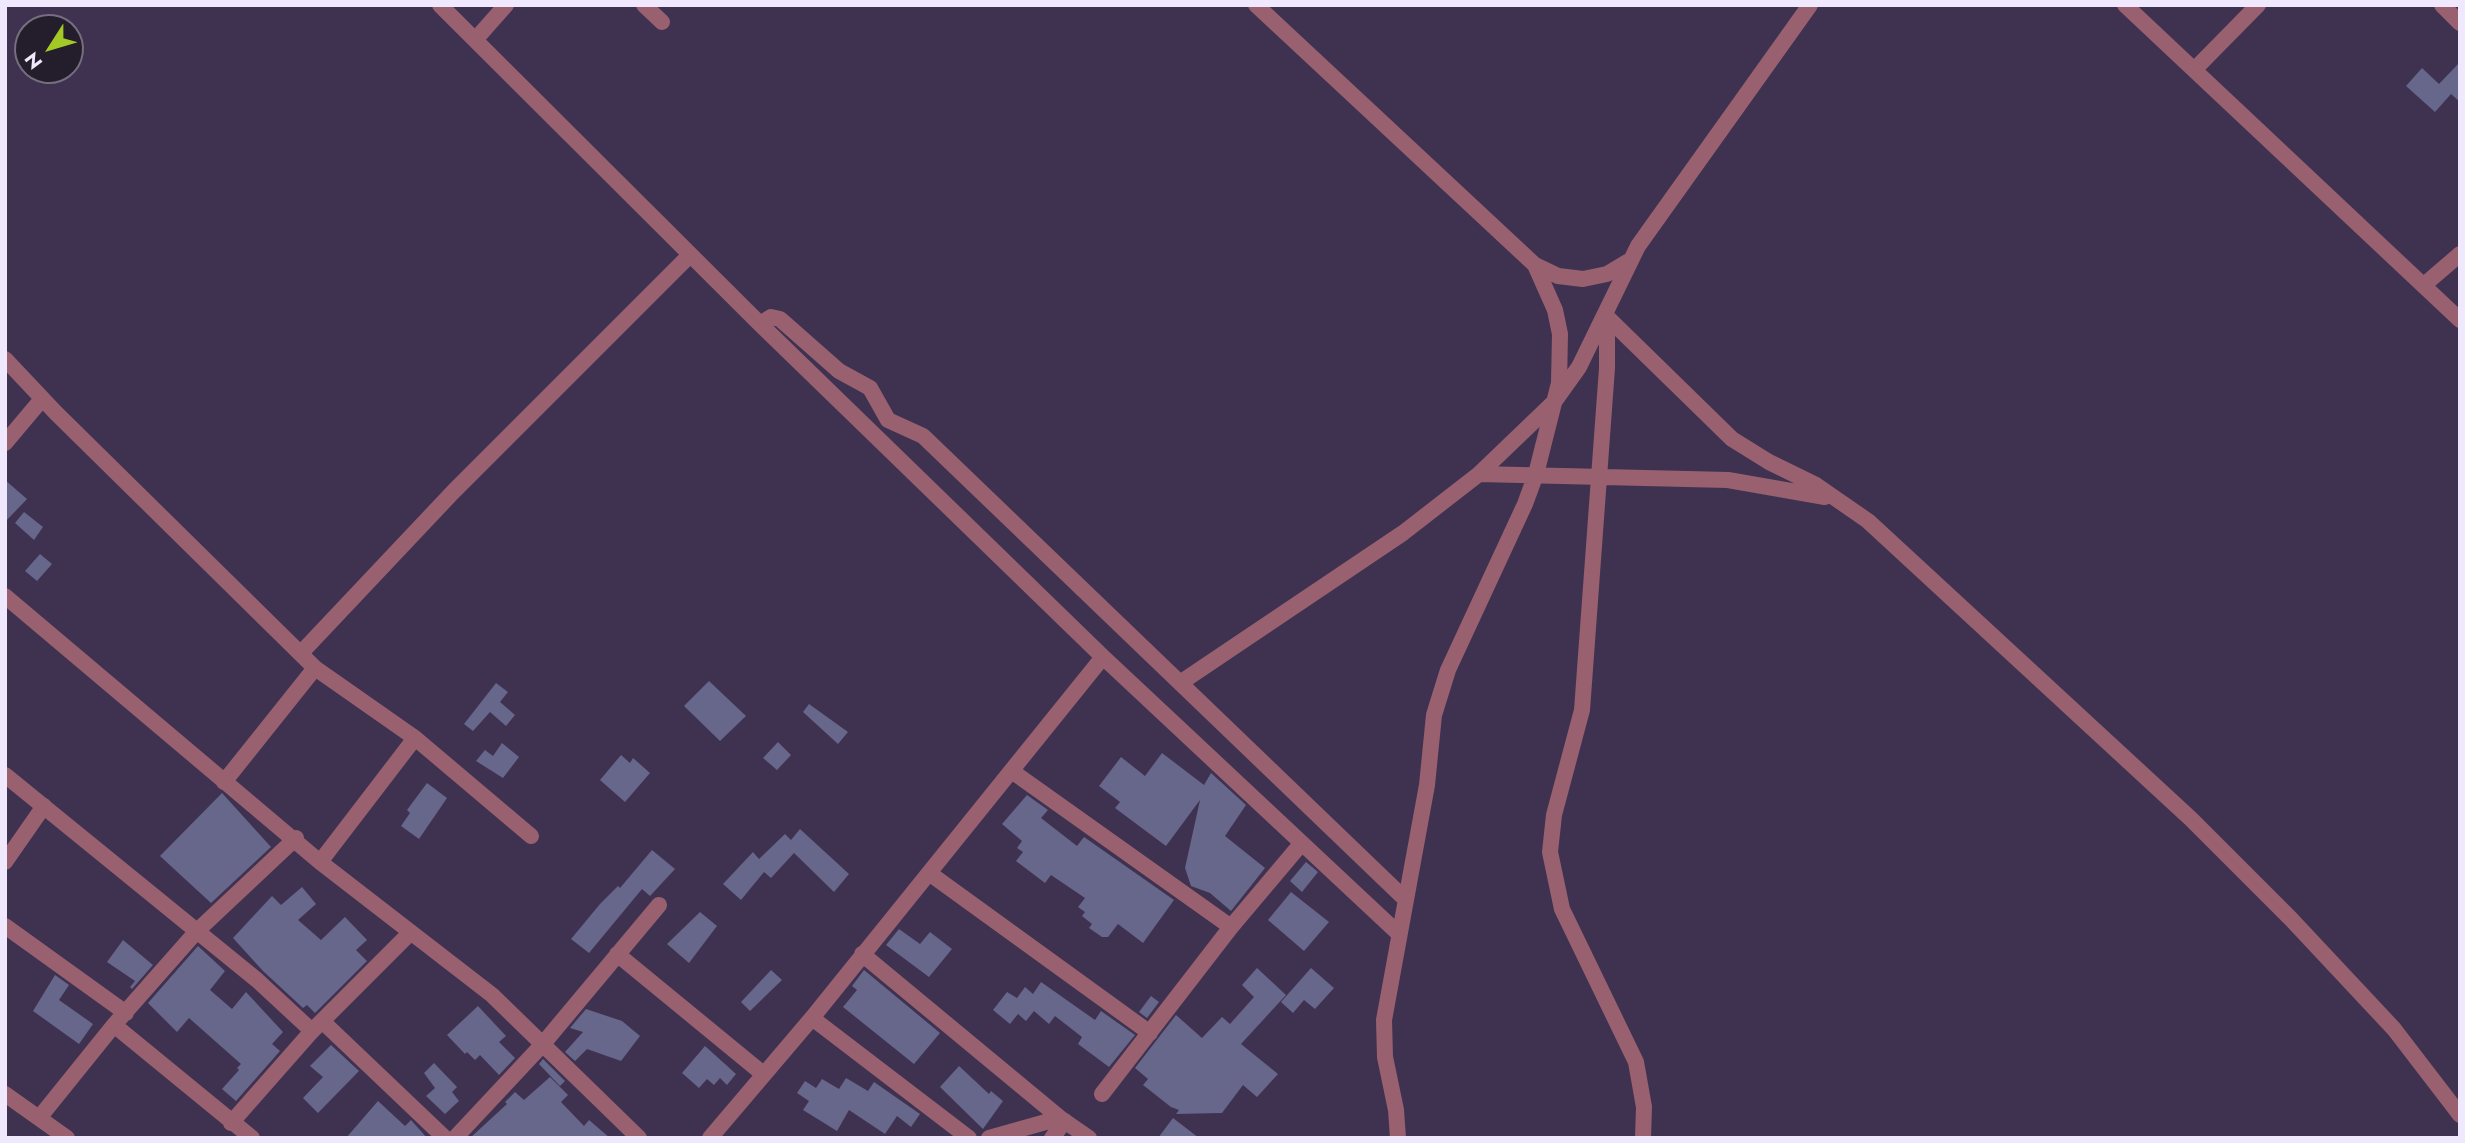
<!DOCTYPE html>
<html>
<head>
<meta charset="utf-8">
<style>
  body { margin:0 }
  #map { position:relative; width:2465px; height:1143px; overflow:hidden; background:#3f3251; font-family:Jost,sans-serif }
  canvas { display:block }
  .frame { position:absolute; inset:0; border:7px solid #f0e8fc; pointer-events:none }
  .north { position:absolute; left:14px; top:14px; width:70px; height:70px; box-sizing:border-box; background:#231d2c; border:2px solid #756e7f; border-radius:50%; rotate:233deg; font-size:19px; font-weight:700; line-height:28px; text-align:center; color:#f0e8fc }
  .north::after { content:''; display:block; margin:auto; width:24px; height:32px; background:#a3c926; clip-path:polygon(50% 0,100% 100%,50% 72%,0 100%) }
</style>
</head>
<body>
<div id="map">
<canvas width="2465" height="1143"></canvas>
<div class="frame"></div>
<div class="north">N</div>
</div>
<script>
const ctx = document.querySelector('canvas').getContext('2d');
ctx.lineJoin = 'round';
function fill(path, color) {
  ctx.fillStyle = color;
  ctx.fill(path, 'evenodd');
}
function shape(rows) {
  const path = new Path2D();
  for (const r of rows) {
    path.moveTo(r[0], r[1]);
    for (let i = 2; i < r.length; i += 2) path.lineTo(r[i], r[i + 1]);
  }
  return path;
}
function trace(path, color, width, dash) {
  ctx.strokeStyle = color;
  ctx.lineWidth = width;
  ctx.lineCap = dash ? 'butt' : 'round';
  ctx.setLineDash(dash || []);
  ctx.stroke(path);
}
const building = shape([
  [2460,62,2460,102,2451,94,2435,112,2406,86,2422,68,2439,84],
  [5,480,27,499,5,522],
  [24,512,43,527,34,540,15,523],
  [40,554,52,564,37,581,25,571],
  [709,681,746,716,720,741,684,706],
  [496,683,508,692,500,702,515,715,506,726,490,712,473,731,464,724],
  [809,704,848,732,838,744,803,712],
  [778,742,791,755,777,770,763,758],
  [502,743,519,757,503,778,476,761,485,750,493,756],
  [1162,753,1204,785,1211,773,1246,805,1225,836,1265,868,1231,911,1210,893,1191,886,1185,868,1200,800,1166,846,1115,808,1120,802,1099,786,1121,757,1145,776],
  [621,755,630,763,633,758,650,773,625,802,600,780],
  [427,783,447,798,419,839,401,826,410,813,407,810],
  [222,793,271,847,211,903,160,856],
  [1027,795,1048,810,1041,818,1077,846,1084,837,1174,900,1143,943,1118,924,1108,937,1102,937,1089,928,1092,924,1082,916,1085,912,1078,907,1085,898,1051,875,1045,883,1016,861,1023,852,1017,848,1022,841,1002,824],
  [800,829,849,874,834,892,794,853,771,878,764,872,741,900,723,884,753,852,759,859,785,834,791,840],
  [652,850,675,869,650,896,642,889,589,953,571,939,600,904,618,886,620,888],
  [1306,862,1318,872,1302,892,1290,881],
  [302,887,316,904,298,920,321,940,345,917,367,940,356,950,367,961,315,1013,307,1005,303,1008,263,971,233,938,272,896,281,905],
  [1291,892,1329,922,1304,951,1268,920],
  [700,912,717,926,689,963,667,944],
  [899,929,920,944,930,932,952,949,929,977,886,945],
  [123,940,153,965,132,989,130,987,135,981,107,962],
  [198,946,225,971,210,990,232,1009,246,992,283,1032,272,1044,280,1051,236,1101,222,1089,239,1070,237,1068,241,1064,189,1018,177,1032,148,1003],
  [1257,968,1286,995,1241,1044,1278,1074,1257,1097,1243,1085,1222,1113,1176,1114,1179,1110,1171,1107,1143,1085,1148,1079,1135,1068,1176,1015,1202,1038,1222,1017,1230,1024,1254,997,1242,985],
  [1311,968,1334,988,1315,1009,1304,1000,1293,1013,1281,1002],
  [771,970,782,980,750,1011,741,1002],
  [864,970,940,1033,914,1064,843,1007,857,990,852,986],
  [55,975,69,985,59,1000,93,1024,79,1044,33,1011],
  [1041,982,1095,1020,1101,1011,1135,1035,1109,1067,1078,1044,1082,1037,1055,1016,1049,1024,1034,1011,1026,1021,1018,1014,1010,1024,993,1010,1007,992,1017,998,1025,987,1033,994],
  [1151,996,1159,1002,1147,1018,1139,1012],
  [478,1006,506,1036,499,1042,515,1058,499,1075,480,1055,475,1060,467,1052,465,1054,447,1035],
  [586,1009,622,1021,640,1036,621,1061,587,1049,575,1061,565,1052,583,1032,570,1028],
  [331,1045,359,1071,318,1113,303,1098,323,1077,310,1066],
  [705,1046,736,1074,727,1085,720,1078,714,1085,707,1079,699,1088,682,1073],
  [543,1059,565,1081,560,1086,539,1064],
  [434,1063,457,1087,452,1092,459,1101,445,1114,426,1096,435,1088,424,1073],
  [959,1066,989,1094,991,1091,1003,1101,983,1129,940,1087],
  [550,1077,568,1095,561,1102,584,1126,589,1120,610,1138,470,1138,507,1104,505,1102,515,1092,524,1100],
  [846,1078,868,1091,874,1082,920,1114,911,1127,897,1116,885,1134,849,1110,837,1131,803,1110,809,1101,797,1093,805,1081,816,1088,822,1079,839,1089],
  [378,1101,405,1126,411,1120,427,1138,346,1138],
  [1173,1118,1199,1138,1158,1138]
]);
const minor = shape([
  [440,5,760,324,1103,657,1399,934],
  [644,5,662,22],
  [1256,5,1535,265,1558,276,1583,279,1607,274,1627,262],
  [2125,5,2460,320],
  [2442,5,2460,23],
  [475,40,506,5],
  [2195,69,2258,5],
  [2424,285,2460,254],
  [1605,315,1732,439,1769,462,1816,485,1868,521,2191,819,2291,919,2394,1029,2460,1115],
  [1602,321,1607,338,1607,368,1582,710,1554,815,1550,852,1562,909,1636,1062,1644,1107,1643,1138],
  [760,324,771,317,780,319,839,371,870,388,888,420,923,436,1405,899],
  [5,359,56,413,315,668,415,738,531,836],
  [5,443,42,399],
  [1479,474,1728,480,1825,497],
  [5,596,320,862,492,995,639,1138],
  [301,653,453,492,690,255],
  [1180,683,1403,533,1479,474,1554,402,1579,367,1638,246,1810,5],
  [1013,772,1231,927],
  [5,775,257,980,312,1031],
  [224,782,315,668],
  [5,862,44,806],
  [320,862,415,738],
  [929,873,1150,1033],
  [5,926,126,1013],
  [617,954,762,1073],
  [862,954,1060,1118,1089,1138],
  [812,1018,969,1138],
  [322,1021,445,1138],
  [114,1025,197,931,296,838],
  [5,1094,67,1138],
  [1102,1094,1231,927,1301,844],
  [39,1118,114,1025,252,1138],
  [231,1123,312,1031,410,933],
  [455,1138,542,1045,659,905],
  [710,1138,812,1018,1103,657],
  [989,1138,1060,1118],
  [1052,1138,1065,1121],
  [1398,1138,1396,1110,1385,1057,1384,1020,1427,785,1434,715,1448,670,1525,504,1536,474,1559,383,1560,334,1555,310,1535,265]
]);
fill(building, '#66678b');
trace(minor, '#996170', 16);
</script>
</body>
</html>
